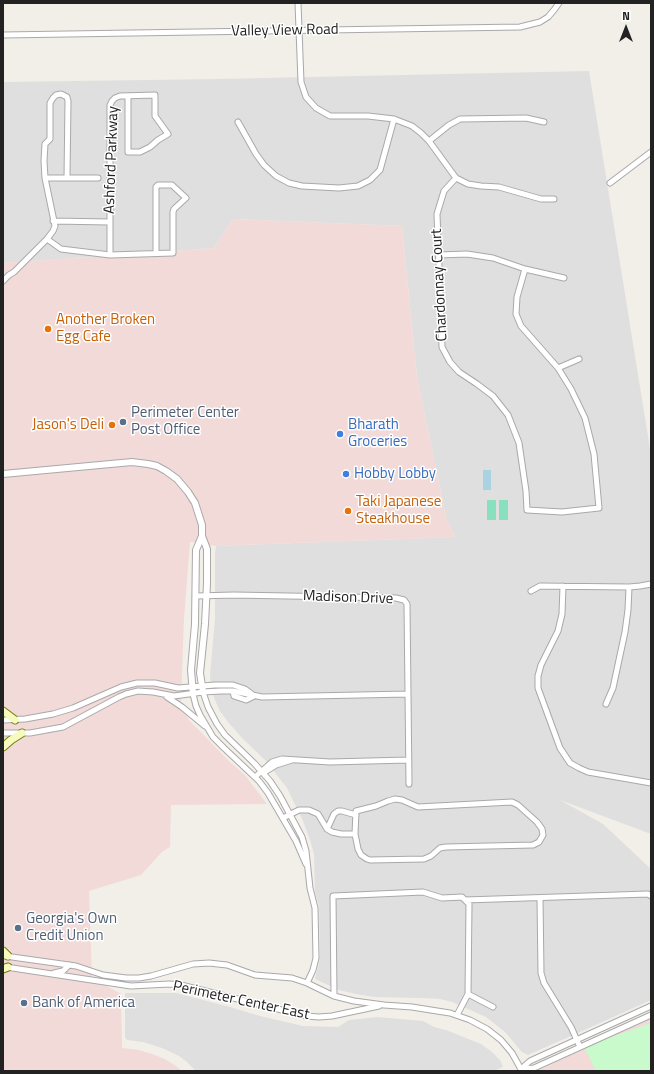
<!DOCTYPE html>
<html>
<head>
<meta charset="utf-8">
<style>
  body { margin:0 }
  #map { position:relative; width:654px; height:1074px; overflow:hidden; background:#f2efe9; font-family:"Titillium Web",sans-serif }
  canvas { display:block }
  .frame { position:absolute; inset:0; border:4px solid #222; pointer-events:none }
  .north { position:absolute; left:606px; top:8px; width:40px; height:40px; -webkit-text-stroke:3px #fff; paint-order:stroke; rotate:0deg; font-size:11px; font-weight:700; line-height:16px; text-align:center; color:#222 }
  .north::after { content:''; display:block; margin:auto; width:14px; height:18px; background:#222; clip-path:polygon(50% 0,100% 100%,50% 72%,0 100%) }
</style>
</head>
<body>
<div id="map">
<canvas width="654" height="1074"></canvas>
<div class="frame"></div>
<div class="north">N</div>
</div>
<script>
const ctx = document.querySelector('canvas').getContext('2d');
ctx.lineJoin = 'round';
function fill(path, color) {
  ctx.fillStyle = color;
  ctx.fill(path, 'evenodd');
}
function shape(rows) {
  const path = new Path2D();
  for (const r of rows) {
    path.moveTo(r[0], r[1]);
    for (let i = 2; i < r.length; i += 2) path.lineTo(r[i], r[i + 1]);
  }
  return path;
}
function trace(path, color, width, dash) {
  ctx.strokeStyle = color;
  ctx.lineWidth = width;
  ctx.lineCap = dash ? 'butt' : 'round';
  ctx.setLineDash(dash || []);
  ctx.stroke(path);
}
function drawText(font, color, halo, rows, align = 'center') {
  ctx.font = font + ' "Titillium Web",sans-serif';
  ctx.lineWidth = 3;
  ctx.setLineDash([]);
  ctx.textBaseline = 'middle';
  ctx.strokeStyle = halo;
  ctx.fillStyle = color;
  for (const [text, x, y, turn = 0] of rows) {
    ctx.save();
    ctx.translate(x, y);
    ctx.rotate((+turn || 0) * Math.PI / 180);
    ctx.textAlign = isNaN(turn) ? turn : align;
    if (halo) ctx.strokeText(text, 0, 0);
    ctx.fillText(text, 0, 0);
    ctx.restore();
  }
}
const residential = shape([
  [589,71,651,455,651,834,560,800,603,824,651,869,651,1000,580,1032,528,1055,522,1052,505,1032,486,1017,452,1002,440,999,421,998,374,997,356,994,339,990,315,979,319,963,320,955,319,906,315,892,314,854,310,840,303,821,287,788,265,760,242,738,228,722,220,711,215,700,211,689,210,675,215,619,215,553,216,546,455,537,446,517,417,377,402,226,233,219,214,248,3,263,3,82,218,79],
  [125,993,176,993,230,1007,260,1016,303,1026,338,1027,349,1020,378,1017,423,1021,434,1027,446,1030,481,1044,492,1052,500,1060,503,1067,494,1071,196,1071,187,1062,179,1056,162,1048,143,1042,127,1040,125,1037]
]);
const commercial = shape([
  [233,219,402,226,417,377,446,517,455,537,216,546,190,542,184,619,181,702,189,720,230,762,245,775,267,804,171,805,170,847,162,852,141,875,89,891,92,978,121,994,122,1048,139,1050,152,1054,165,1059,176,1066,182,1071,3,1071,3,263,214,248],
  [651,1019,651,1071,537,1071,582,1050]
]);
const park = shape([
  [651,1023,651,1071,596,1071,584,1047]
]);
const pitch = shape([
  [487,500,496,500,496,520,487,520],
  [499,500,508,500,508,520,499,520]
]);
const water = shape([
  [483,470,491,470,491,490,483,490]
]);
const minor = shape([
  [298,3,301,82,306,97,316,108,330,116,368,116,394,119,412,126,421,133,429,141,456,178,468,184,481,186,499,187,541,199,554,199],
  [3,35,520,27,540,22,548,17,554,10,559,3],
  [238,122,256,154,264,165,276,176,289,183,302,186,339,188,358,186,370,180,380,170,394,119],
  [429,141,449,125,460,119,526,118,544,122],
  [45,178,67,178],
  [456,178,444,191,437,214,442,347,450,362,459,372,477,384,493,396,508,415,519,443,526,491,527,510,562,512,599,508,594,454,585,418,571,389,558,368,521,326,516,314,517,297,525,269],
  [610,183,651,152],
  [53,221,110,222],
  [47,239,61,249,110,255,173,253,173,212,174,209,186,198,172,185,158,185,156,187,156,253],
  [110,255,110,105,112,101,115,98,120,96,155,95,155,116,168,134,158,140,150,147,140,152,128,152,128,96],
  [438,255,467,254,493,258,525,269,564,278],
  [3,281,9,275,14,272,47,239,53,231,55,226,45,178,44,161,45,144,50,139,50,103,53,98,56,95,61,94,67,97,68,101,67,178,98,178],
  [558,368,579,359],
  [563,586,562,614,558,631,541,665,538,676,538,688,560,748,570,763,579,768,588,772,651,783],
  [531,591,540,586,629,587,640,586,651,584],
  [196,596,234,595,396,598,404,600,407,604,409,784],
  [233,691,234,696,246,700,254,696],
  [203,692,208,707,217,724,225,735,254,763,270,781,280,796,302,837,306,851,310,888,315,908,316,958,313,970,307,983],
  [193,694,196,706,200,715,213,737,224,748,259,781,268,793,296,841,306,864],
  [167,697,182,707,205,726],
  [606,704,613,688,625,632,628,610,629,587],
  [3,720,25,719,53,714,73,708,121,687,137,683,155,683,178,688,215,685,233,685,245,689,253,695],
  [3,733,30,733,63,727,119,697,126,694,138,691,153,692,174,696,203,692,221,691,233,691,262,697,408,694],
  [263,773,276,765,292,760],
  [255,777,272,762,282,759,330,762,408,760],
  [395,799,402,800,418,807,512,802,518,805,537,822,542,829,543,835,539,842,533,845,446,847,440,848,431,856,424,859,370,860,367,859,361,855,358,849,355,834,356,811,376,806,388,801,395,799],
  [283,818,299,810,309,810,318,814,327,829,332,832,341,834,355,834],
  [327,829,334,814,338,811,342,811,356,815],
  [540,898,541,973,544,983,571,1027,580,1047],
  [465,900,648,894,651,896],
  [5,956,76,966,103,975,126,978,139,978,151,976,193,964,209,963,227,965,255,975,292,978,307,983,334,996,354,1001,384,1005,412,1007,437,1011,450,1013,470,1020,487,1029,501,1040,512,1053,522,1071],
  [6,967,131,986,169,984,181,985,306,1016,319,1017,332,1016,379,1006],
  [54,973,63,971,69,965],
  [468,994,493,1007],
  [334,996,333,896,423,892,442,898,462,897,469,904,468,994,457,1015],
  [521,1069,530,1061,651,1006],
  [521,1069,534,1068,651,1015]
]);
const tertiary = shape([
  [3,474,132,462,148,464,157,466,166,471,177,479,188,492,195,503,202,525,202,536,207,549,207,583,205,624,200,673,203,692],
  [193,694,191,670,195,624,196,550,202,536]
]);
const secondary = shape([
  [3,711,15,720],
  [3,747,11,740,22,733],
  [3,951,8,956],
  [3,969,8,967]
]);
const markers = [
  [48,329,4,"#e8710a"],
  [123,422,4,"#5c6f8a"],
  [112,425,4,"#e8710a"],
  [340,434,4,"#3f7fe0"],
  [346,474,4,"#3f7fe0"],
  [348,511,4,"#e8710a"],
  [18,928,4,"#5c6f8a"],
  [24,1003,4,"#5c6f8a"]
];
const streetNames = [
  ["Valley View Road",285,31,-1],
  ["Ashford Parkway",112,160,-88],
  ["Chardonnay Court",440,285,-93],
  ["Madison Drive",348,598,2],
  ["Perimeter Center East",241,1001,12]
];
const foodNames = [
  ["Another Broken",56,320],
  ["Egg Cafe",56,337],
  ["Jason's Deli",104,425,"right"],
  ["Taki Japanese",356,502],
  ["Steakhouse",356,519]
];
const serviceNames = [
  ["Perimeter Center",131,413],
  ["Post Office",131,430],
  ["Georgia's Own",26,919],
  ["Credit Union",26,936],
  ["Bank of America",32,1003]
];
const shopNames = [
  ["Bharath",348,425],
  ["Groceries",348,442],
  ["Hobby Lobby",354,474]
];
fill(residential, '#e0dfdf');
fill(commercial, '#f2dad9');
fill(park, '#c8facc');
fill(pitch, '#88e0be');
fill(water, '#aad3df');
trace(minor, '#a9a9a9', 7);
trace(tertiary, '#a9a9a9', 8);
trace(secondary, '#707d05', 9);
trace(minor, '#fff', 5);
trace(tertiary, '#fff', 6);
trace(secondary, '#f7fabf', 7);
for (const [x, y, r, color] of markers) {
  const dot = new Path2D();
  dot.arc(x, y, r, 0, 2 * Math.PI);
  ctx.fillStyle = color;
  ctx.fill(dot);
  trace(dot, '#fff', 1.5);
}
drawText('15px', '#222', '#fff', streetNames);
drawText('15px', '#c56008', '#fff', foodNames, 'left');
drawText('15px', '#4e5e75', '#fff', serviceNames, 'left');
drawText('15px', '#366cbe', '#fff', shopNames, 'left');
</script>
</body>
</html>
